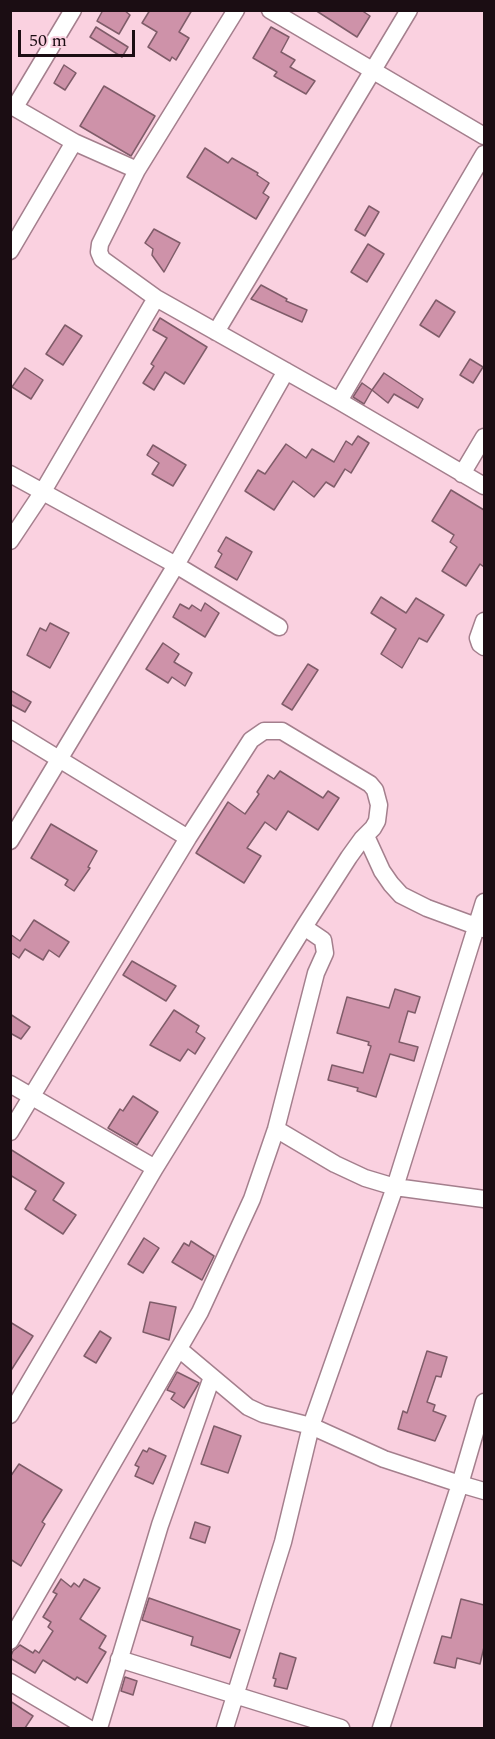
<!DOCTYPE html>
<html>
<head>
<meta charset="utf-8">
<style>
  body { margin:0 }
  #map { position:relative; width:495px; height:1739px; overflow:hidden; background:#fad1e0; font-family:Spectral,serif }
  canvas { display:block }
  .frame { position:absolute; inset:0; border:12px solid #1b0d13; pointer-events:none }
  .scale { position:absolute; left:18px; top:30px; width:117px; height:27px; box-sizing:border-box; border:3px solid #1b0d13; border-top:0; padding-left:8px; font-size:18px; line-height:21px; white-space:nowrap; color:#1b0d13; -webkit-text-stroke:4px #fad1e0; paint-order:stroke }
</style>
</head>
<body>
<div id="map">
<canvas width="495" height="1739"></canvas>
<div class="frame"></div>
<div class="scale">50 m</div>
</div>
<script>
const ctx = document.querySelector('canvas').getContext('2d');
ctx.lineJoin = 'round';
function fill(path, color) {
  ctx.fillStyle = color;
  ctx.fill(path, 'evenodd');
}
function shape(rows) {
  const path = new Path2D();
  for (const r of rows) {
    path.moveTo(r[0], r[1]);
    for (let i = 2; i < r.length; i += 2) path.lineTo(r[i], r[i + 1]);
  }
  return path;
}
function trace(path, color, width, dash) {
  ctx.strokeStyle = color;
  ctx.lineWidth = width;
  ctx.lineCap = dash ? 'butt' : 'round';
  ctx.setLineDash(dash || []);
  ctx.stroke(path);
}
const building = shape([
  [103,10,124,10,130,15,119,34,97,21,103,10],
  [150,10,192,10,179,32,189,38,176,60,172,57,170,61,148,47,157,32,142,23,150,10],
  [315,10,361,10,370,16,357,37,315,10],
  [96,27,128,47,122,57,90,37,96,27],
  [271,27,289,37,281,52,295,60,290,67,315,81,306,94,274,76,277,72,253,58,271,27],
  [64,65,76,73,65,90,54,83,64,65],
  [104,86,155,116,131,156,80,126,104,86],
  [205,148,228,163,232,158,258,173,257,175,269,183,263,193,269,197,256,219,187,177,205,148],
  [369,206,379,212,365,236,355,230,369,206],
  [154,229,180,243,164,272,152,255,153,249,145,243,154,229],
  [368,244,384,254,367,282,351,272,368,244],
  [261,285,287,299,286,301,307,310,302,322,251,299,261,285],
  [436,300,455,312,439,337,420,325,436,300],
  [160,318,207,347,184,384,165,372,154,390,143,383,154,366,151,364,167,338,153,330,160,318],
  [65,325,82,336,63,365,46,354,65,325],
  [470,359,483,367,473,383,460,375,470,359],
  [25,368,43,380,31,399,12,387,25,368],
  [384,373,423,399,418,408,394,394,388,403,372,390,384,373],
  [362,383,372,390,364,404,353,397,362,383],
  [358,436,369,443,351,473,345,469,334,487,326,482,314,497,293,481,274,510,245,491,258,470,265,474,286,444,306,458,312,449,334,462,346,441,352,445,358,436],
  [153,445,186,465,173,486,152,474,159,463,147,455,153,445],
  [451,490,484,510,484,567,480,564,466,586,442,571,457,547,450,542,454,535,432,521,451,490],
  [226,537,252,552,237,580,215,567,222,554,218,551,226,537],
  [381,597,406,613,416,598,444,615,427,642,419,638,402,668,381,654,396,629,371,613,381,597],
  [205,603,219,613,205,637,173,617,180,604,189,609,192,605,201,611,205,603],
  [50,623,69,633,50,668,27,655,40,628,46,631,50,623],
  [163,643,179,654,174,662,192,673,185,686,172,677,168,683,146,669,163,643],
  [308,664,318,670,292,710,282,704,308,664],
  [10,690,31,702,25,712,10,704,10,690],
  [280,771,323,798,328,791,339,798,318,830,288,811,276,830,265,822,247,848,261,856,244,883,196,853,228,802,245,814,259,794,257,792,268,775,274,779,280,771],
  [51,824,97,851,88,867,90,868,74,891,65,885,68,880,31,858,51,824],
  [34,920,69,942,59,957,49,950,43,960,25,949,19,958,10,952,10,934,20,941,34,920],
  [132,961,176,986,166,1001,123,975,132,961],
  [395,989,420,997,415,1013,408,1011,399,1042,418,1047,414,1061,390,1054,376,1097,357,1091,358,1088,328,1080,332,1065,363,1073,371,1046,368,1045,369,1042,337,1033,347,997,389,1008,395,989],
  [174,1010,199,1026,196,1032,205,1038,195,1054,188,1049,180,1061,150,1045,174,1010],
  [10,1014,30,1027,21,1039,10,1033,10,1014],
  [133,1096,158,1112,137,1145,108,1128,120,1109,123,1111,133,1096],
  [10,1149,64,1183,53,1200,76,1215,63,1234,25,1209,36,1191,10,1175,10,1149],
  [144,1238,159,1248,143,1273,128,1264,144,1238],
  [191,1241,214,1256,202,1280,172,1262,184,1243,189,1246,191,1241],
  [150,1302,176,1307,169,1340,143,1332,150,1302],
  [10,1322,33,1336,10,1372,10,1322],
  [100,1331,111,1338,96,1363,84,1356,100,1331],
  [427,1351,447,1357,441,1377,436,1376,427,1402,435,1405,433,1411,446,1416,435,1441,398,1429,403,1411,407,1413,427,1351],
  [177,1372,199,1383,184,1408,171,1399,175,1393,167,1390,177,1372],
  [214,1426,241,1436,228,1473,201,1464,214,1426],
  [149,1448,166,1456,153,1484,135,1476,139,1467,135,1465,143,1450,147,1452,149,1448],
  [19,1464,62,1490,42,1522,45,1524,21,1566,10,1559,10,1477,19,1464],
  [195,1522,210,1527,205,1543,190,1538,195,1522],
  [61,1579,71,1587,74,1583,79,1587,84,1579,100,1588,80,1619,106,1636,99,1648,106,1652,87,1683,77,1677,75,1680,43,1660,35,1673,10,1658,13,1651,20,1645,33,1653,35,1650,39,1653,53,1631,48,1627,51,1622,43,1617,57,1594,53,1592,61,1579],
  [149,1598,240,1630,230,1658,191,1645,193,1637,142,1620,149,1598],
  [461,1599,484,1605,484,1647,480,1664,457,1658,455,1668,434,1663,442,1636,451,1638,461,1599],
  [280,1653,296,1658,287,1689,274,1686,276,1679,273,1678,280,1653],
  [125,1677,137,1681,133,1695,121,1691,125,1677],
  [10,1701,33,1716,25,1728,10,1728,10,1701]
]);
const minor = shape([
  [236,10,137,170,100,244,99,252,102,259,156,298,339,401,484,486],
  [270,10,484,136],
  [10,105,74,142,137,170],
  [15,107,73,10],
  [10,251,74,142],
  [216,332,409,10],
  [339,401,484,154],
  [10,474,176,565,279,627],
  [462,474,484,437],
  [10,541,42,493,156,298],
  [484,621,478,638,480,644,484,647],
  [10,729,188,838],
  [366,836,382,871,391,884,401,895,427,908,484,929],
  [10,841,176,565,286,371],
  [10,1084,155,1168],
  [276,1129,335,1164,365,1178,395,1187,484,1199],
  [10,1132,188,838,251,740,264,731,282,731,370,784,375,790,379,805,377,821,373,828,362,839,349,857,304,927,155,1168,10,1415],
  [179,1349,248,1407,263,1414,311,1426,384,1459,460,1484,381,1728],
  [484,1402,460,1484,484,1491],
  [10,1641,200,1312,252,1199,276,1129,316,973,325,953,323,940,304,927],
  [119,1659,341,1728],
  [10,1682,88,1728],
  [99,1728,160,1525,212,1377],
  [225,1728,283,1542,311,1426,395,1187,484,902]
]);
fill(building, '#ce92a9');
trace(building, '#7f5c69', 1.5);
trace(minor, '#a47f8d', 19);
trace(minor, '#fff', 16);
</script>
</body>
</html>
